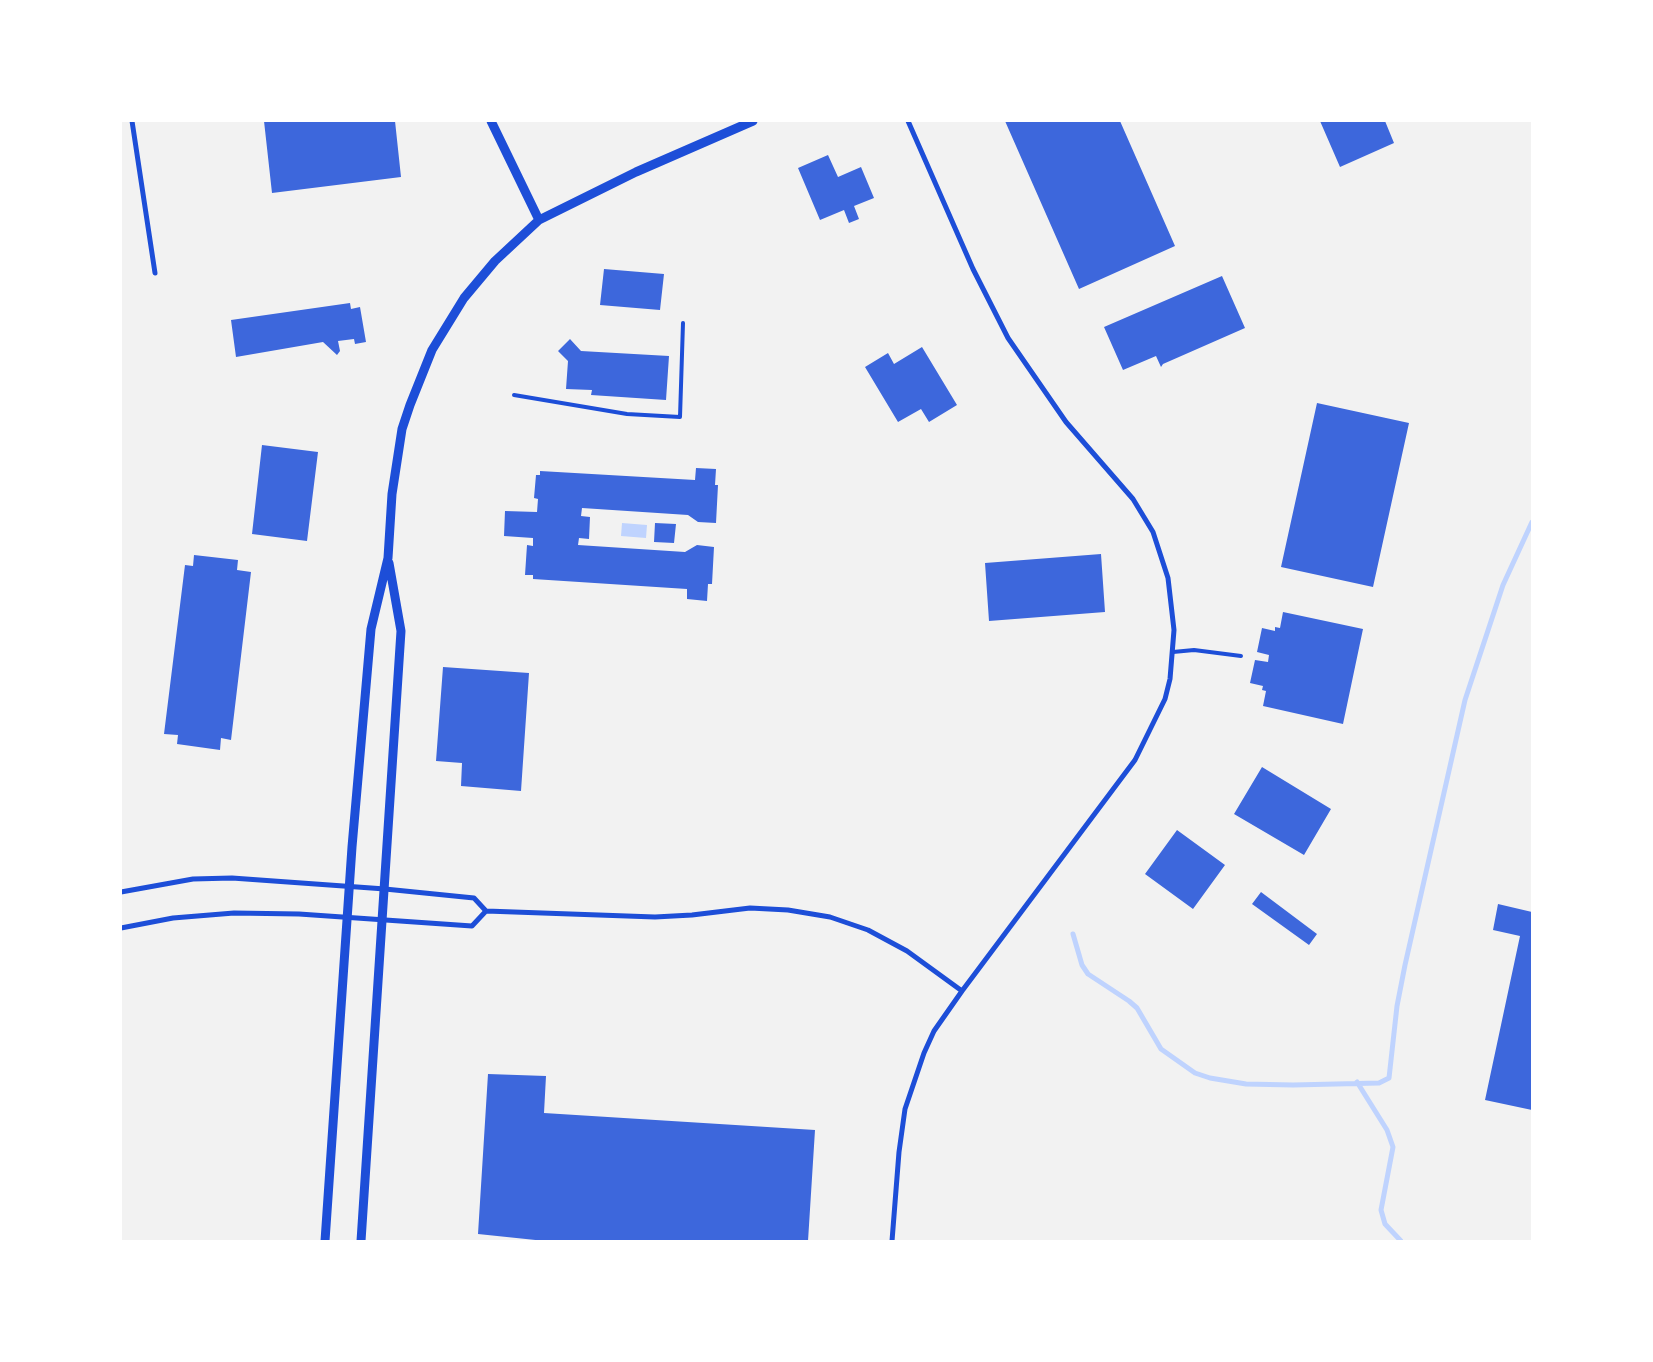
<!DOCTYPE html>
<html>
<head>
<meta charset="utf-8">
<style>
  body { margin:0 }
  #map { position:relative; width:1653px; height:1362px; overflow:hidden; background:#f2f2f2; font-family:"Titillium Web",sans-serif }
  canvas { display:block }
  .frame { position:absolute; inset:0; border:122px solid #fff; pointer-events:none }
</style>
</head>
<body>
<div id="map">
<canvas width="1653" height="1362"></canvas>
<div class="frame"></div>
</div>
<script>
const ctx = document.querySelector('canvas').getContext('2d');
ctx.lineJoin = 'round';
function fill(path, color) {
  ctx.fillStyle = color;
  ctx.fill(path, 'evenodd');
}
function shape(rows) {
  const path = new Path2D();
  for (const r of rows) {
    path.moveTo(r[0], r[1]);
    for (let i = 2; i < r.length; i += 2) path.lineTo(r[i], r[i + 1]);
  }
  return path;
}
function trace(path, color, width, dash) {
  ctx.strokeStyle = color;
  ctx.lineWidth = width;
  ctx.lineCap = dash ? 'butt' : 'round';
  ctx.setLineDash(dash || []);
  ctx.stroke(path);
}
const water = shape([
  [622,523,647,525,646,538,621,536]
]);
const stream = shape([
  [1073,934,1082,965,1088,974,1129,1001,1137,1008,1161,1049,1195,1073,1210,1078,1246,1084,1293,1085,1379,1083,1389,1078,1397,1006,1405,965,1465,700,1503,585,1532,522],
  [1357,1082,1387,1130,1393,1147,1381,1210,1385,1224,1401,1241]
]);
const building = shape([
  [264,121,395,121,401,177,272,193],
  [1005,121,1120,121,1175,246,1079,289],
  [1320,121,1385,121,1394,143,1340,167],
  [828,155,838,177,861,167,874,198,854,206,859,219,849,223,844,210,820,220,798,168],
  [604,269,664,274,660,310,600,305],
  [1222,276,1245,328,1163,364,1161,367,1156,356,1123,370,1104,327],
  [350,303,351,309,360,307,366,342,355,344,354,339,338,341,340,351,337,355,323,342,236,357,231,320],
  [570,339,581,351,669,356,666,400,591,395,592,390,566,389,568,361,558,351],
  [922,347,957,405,929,422,921,409,898,422,865,367,888,353,894,364],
  [1317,403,1409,423,1373,587,1281,567],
  [262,445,318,452,307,541,252,534],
  [696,468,716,469,715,485,718,485,716,523,698,522,688,515,582,508,581,516,590,517,589,539,579,538,578,545,685,552,697,545,714,547,712,584,708,584,707,601,687,599,687,589,533,579,533,575,525,575,527,545,533,546,533,538,504,536,505,511,537,512,538,499,534,498,536,475,540,475,540,471,695,480],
  [655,523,676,524,674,543,654,542],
  [1101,554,1105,612,989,621,985,563],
  [194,555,238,560,237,570,251,572,231,740,221,738,220,750,177,744,178,735,164,734,185,565,193,566],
  [1283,612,1363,629,1343,724,1263,706,1266,691,1262,690,1263,686,1250,683,1255,660,1268,662,1269,655,1257,652,1262,628,1275,631,1275,627,1280,628],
  [443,667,529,673,521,791,461,786,462,763,436,761],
  [1262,767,1331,809,1304,855,1234,814],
  [1177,830,1225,865,1193,909,1145,874],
  [1261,892,1317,934,1309,945,1252,904],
  [1498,904,1532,912,1532,1110,1485,1100,1520,936,1493,930],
  [488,1074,546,1076,544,1113,815,1130,808,1241,545,1241,478,1234]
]);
const service = shape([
  [514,395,627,414,680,417,683,323],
  [1173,652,1194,650,1241,656]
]);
const minor = shape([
  [132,121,155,273],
  [121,892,193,879,232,878,385,889,474,898,486,911,472,926,299,914,234,913,173,918,121,928],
  [486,911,655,917,692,915,750,908,788,910,830,917,868,930,907,951,962,991],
  [892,1241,899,1152,905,1109,924,1053,934,1031,962,991,1135,760,1165,699,1170,679,1174,630,1168,578,1153,532,1133,499,1066,422,1008,338,973,269,908,121]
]);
const tertiary = shape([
  [491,121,539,220],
  [325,1241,352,847,371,629,388,558,392,494,402,429,410,405,432,350,464,298,495,261,539,220,636,172,753,121],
  [361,1241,401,631,389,563]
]);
fill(water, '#bfd3fe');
trace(stream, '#bfd3fe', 5);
fill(building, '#3d67dc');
trace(service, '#1d4ed8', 4);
trace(minor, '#1d4ed8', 5);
trace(tertiary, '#1d4ed8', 9);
</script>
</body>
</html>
